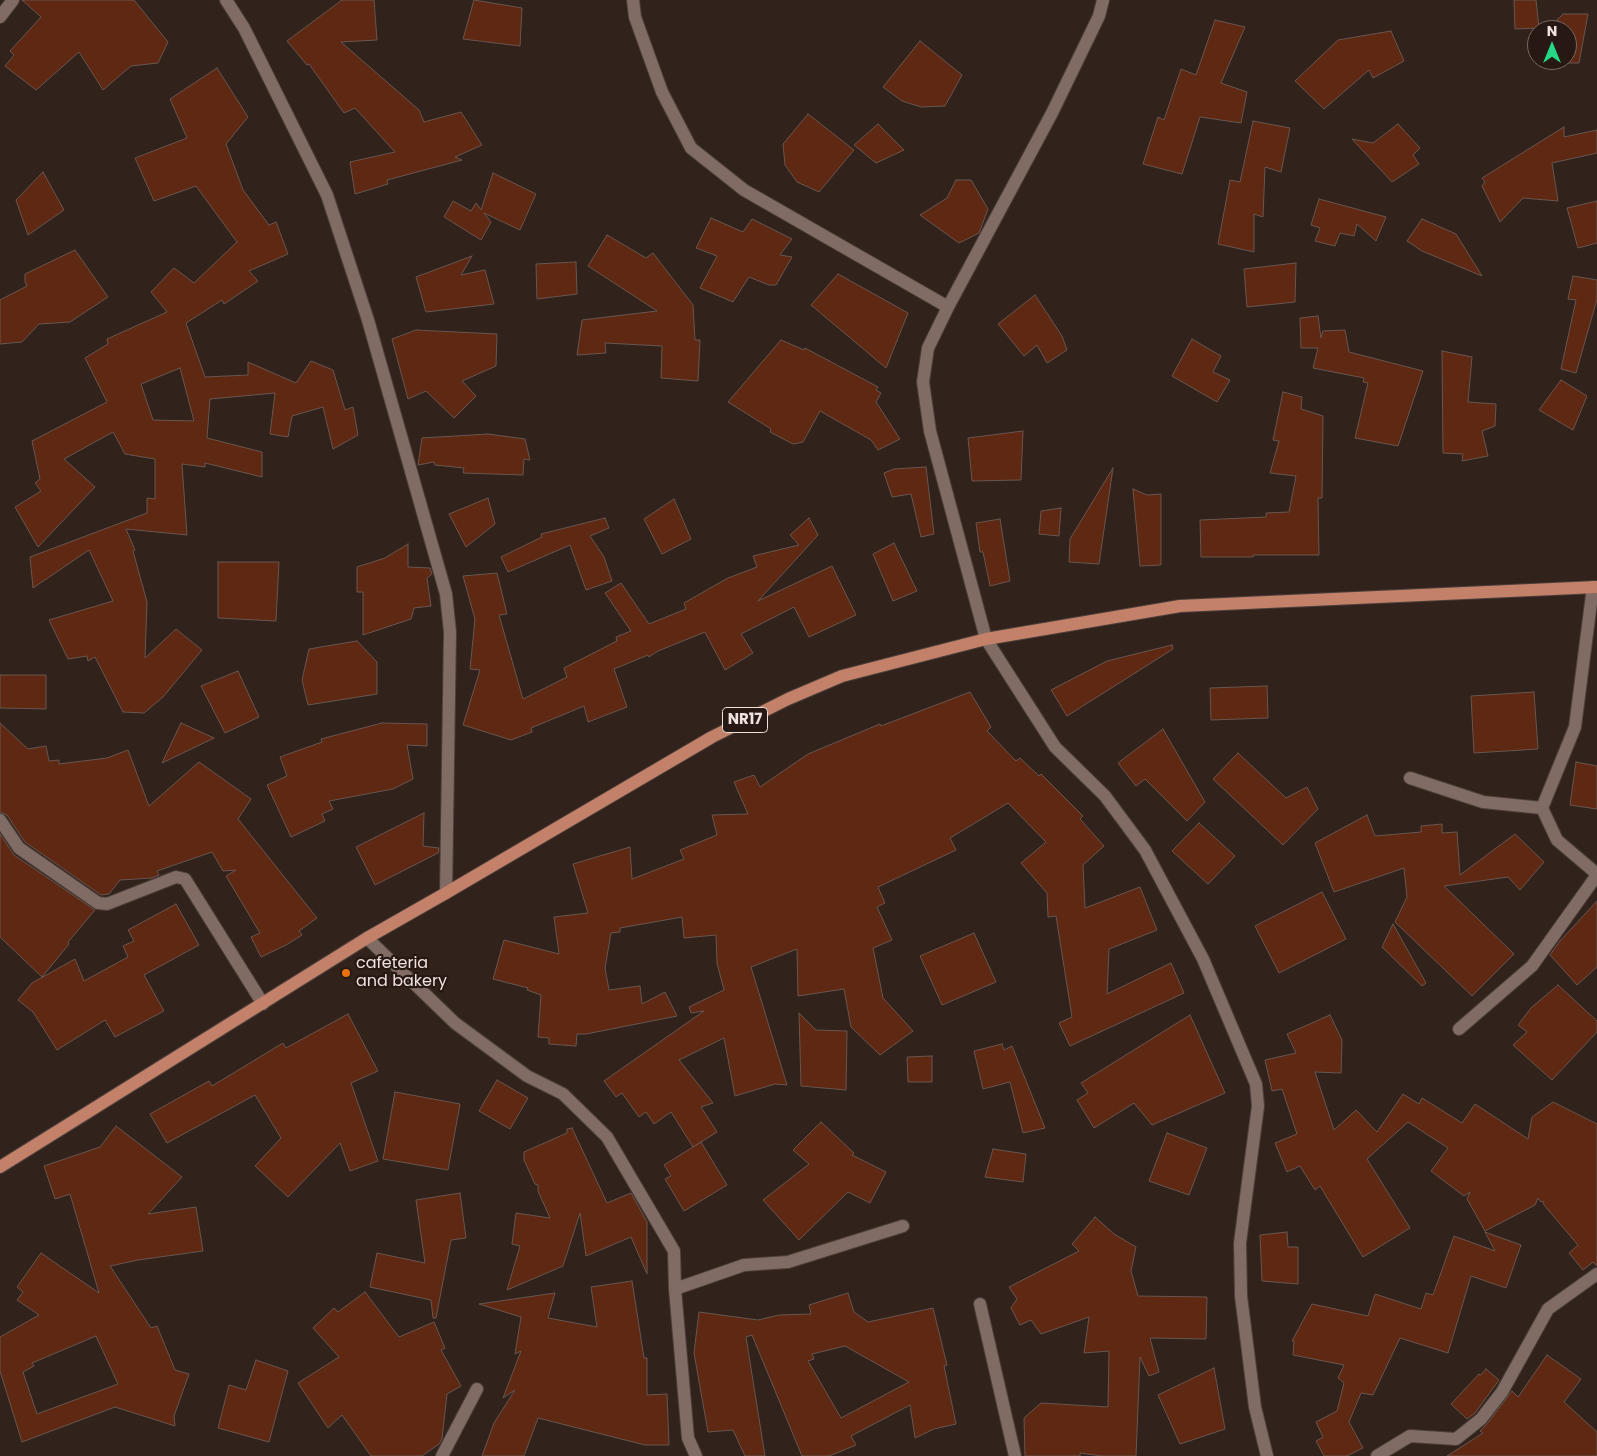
<!DOCTYPE html>
<html>
<head>
<meta charset="utf-8">
<style>
  body { margin:0 }
  #map { position:relative; width:1597px; height:1456px; overflow:hidden; background:#32221c; font-family:Poppins,sans-serif }
  canvas { display:block }
  .north { position:absolute; left:1527px; top:20px; width:50px; height:50px; box-sizing:border-box; background:#281813; border:1px solid #776964; border-radius:50%; rotate:0deg; font-size:14px; font-weight:700; line-height:20px; text-align:center; color:#ede2de }
  .north::after { content:''; display:block; margin:auto; width:18px; height:22px; background:#26d886; clip-path:polygon(50% 0,100% 100%,50% 72%,0 100%) }
</style>
</head>
<body>
<div id="map">
<canvas width="1597" height="1456"></canvas>
<div class="north">N</div>
</div>
<script>
const ctx = document.querySelector('canvas').getContext('2d');
ctx.lineJoin = 'round';
function fill(path, color) {
  ctx.fillStyle = color;
  ctx.fill(path, 'evenodd');
}
function shape(rows) {
  const path = new Path2D();
  for (const r of rows) {
    path.moveTo(r[0], r[1]);
    for (let i = 2; i < r.length; i += 2) path.lineTo(r[i], r[i + 1]);
  }
  return path;
}
function trace(path, color, width, dash) {
  ctx.strokeStyle = color;
  ctx.lineWidth = width;
  ctx.lineCap = dash ? 'butt' : 'round';
  ctx.setLineDash(dash || []);
  ctx.stroke(path);
}
function drawText(font, color, halo, rows, align = 'center') {
  ctx.font = font + ' Poppins,sans-serif';
  ctx.lineWidth = 4.5;
  ctx.setLineDash([]);
  ctx.textBaseline = 'middle';
  ctx.strokeStyle = halo;
  ctx.fillStyle = color;
  for (const [text, x, y, turn = 0] of rows) {
    ctx.save();
    ctx.translate(x, y);
    ctx.rotate((+turn || 0) * Math.PI / 180);
    ctx.textAlign = isNaN(turn) ? turn : align;
    if (halo) ctx.strokeText(text, 0, 0);
    ctx.fillText(text, 0, 0);
    ctx.restore();
  }
}
const building = shape([
  [22,0,134,0,168,42,158,63,131,66,103,90,79,52,36,90,5,66,14,55,10,51,41,17,22,0],
  [342,0,374,0,377,40,341,42,419,110,424,122,461,112,482,145,455,157,462,160,387,180,388,184,355,194,350,162,395,152,355,108,344,113,309,64,307,65,287,41,342,0],
  [474,0,522,8,520,46,463,39,474,0],
  [1514,0,1536,0,1539,28,1515,29,1514,0],
  [1563,14,1588,14,1579,63,1552,63,1553,60,1567,60,1567,30,1556,30,1557,20,1563,14],
  [1215,20,1245,27,1221,83,1247,92,1241,123,1200,117,1182,174,1143,164,1158,117,1164,120,1181,69,1196,75,1215,20],
  [1391,31,1404,61,1373,78,1369,70,1324,109,1295,81,1338,40,1391,31],
  [920,41,962,75,945,106,921,107,902,101,883,87,920,41],
  [217,68,248,117,226,144,243,190,269,225,276,222,288,254,249,271,258,281,224,304,222,300,186,323,205,377,248,375,248,362,296,383,311,361,333,370,345,410,353,407,358,435,333,449,323,407,292,416,288,437,270,434,275,393,210,399,207,438,262,452,262,477,205,463,205,467,182,464,187,535,126,529,135,550,133,551,147,602,145,658,176,629,202,650,163,697,144,713,123,712,95,657,88,661,87,656,68,659,49,620,113,601,89,550,33,588,30,557,147,513,147,498,155,499,155,459,125,454,113,432,64,459,95,487,38,547,15,507,41,491,35,483,40,479,32,441,107,402,85,358,108,344,107,339,167,312,151,292,174,268,194,283,237,242,196,186,154,201,135,158,187,138,170,99,217,68],
  [180,368,194,421,153,420,141,384,180,368],
  [808,114,854,150,819,192,797,182,785,165,783,144,808,114],
  [1253,121,1290,128,1281,172,1265,167,1263,217,1254,214,1254,252,1218,244,1230,180,1240,182,1253,121],
  [878,124,904,150,876,163,854,145,878,124],
  [1398,124,1420,148,1413,155,1419,164,1392,182,1352,139,1373,143,1398,124],
  [1564,127,1564,137,1597,130,1597,153,1552,163,1558,201,1523,198,1500,222,1482,186,1485,182,1482,178,1564,127],
  [43,172,64,210,28,235,16,200,43,172],
  [493,173,536,194,520,230,484,213,491,222,481,240,444,217,453,201,471,211,476,203,481,210,493,173],
  [956,180,971,180,988,209,979,233,959,243,920,215,947,198,956,180],
  [1319,199,1386,217,1376,241,1357,224,1354,236,1340,233,1335,246,1315,241,1320,228,1311,225,1319,199],
  [1597,201,1597,243,1578,248,1567,208,1597,201],
  [711,218,743,232,752,219,792,239,780,255,792,257,776,285,769,285,749,277,733,302,700,288,717,256,696,248,711,218],
  [1422,219,1456,234,1482,276,1422,251,1407,241,1422,219],
  [607,235,646,258,653,253,693,305,695,340,700,340,698,381,661,378,662,346,605,343,606,353,577,355,582,320,657,311,588,266,607,235],
  [75,250,108,297,70,322,39,324,22,342,0,344,0,300,27,286,25,282,25,274,75,250],
  [472,256,461,275,485,270,494,304,426,312,416,277,472,256],
  [576,262,577,294,537,299,536,264,576,262],
  [1296,263,1295,302,1247,307,1244,269,1296,263],
  [838,274,908,313,886,368,811,305,838,274],
  [1573,276,1597,280,1597,299,1576,373,1561,369,1576,300,1568,299,1573,276],
  [1035,295,1062,336,1067,350,1047,363,1037,345,1024,356,998,324,1035,295],
  [1318,316,1321,338,1323,331,1345,330,1349,352,1423,371,1398,446,1355,438,1368,383,1363,382,1364,378,1313,368,1318,348,1301,348,1300,318,1318,316],
  [416,330,497,334,496,366,462,381,476,396,454,418,426,391,408,399,392,339,416,330],
  [1192,339,1221,356,1213,372,1230,380,1217,402,1172,376,1192,339],
  [781,340,804,350,805,348,878,387,876,390,881,393,876,402,900,439,878,450,871,440,820,411,803,442,793,444,770,432,771,429,728,402,781,340],
  [1442,351,1472,357,1468,402,1496,404,1495,426,1482,431,1488,456,1462,461,1463,454,1443,453,1442,351],
  [1561,380,1587,396,1573,430,1539,410,1561,380],
  [1283,392,1302,397,1301,409,1323,416,1322,498,1318,498,1319,555,1253,555,1253,557,1201,557,1200,520,1266,517,1266,513,1289,512,1296,476,1270,473,1279,441,1273,440,1283,392],
  [1023,431,1021,480,972,481,968,438,1023,431],
  [488,434,525,439,530,460,524,459,523,475,463,473,464,468,435,465,434,462,418,465,422,438,488,434],
  [926,467,934,534,921,537,911,494,892,497,884,473,894,469,926,467],
  [1113,468,1099,564,1069,562,1070,539,1113,468],
  [1133,489,1147,495,1161,494,1161,565,1140,566,1133,489],
  [488,498,495,524,466,547,449,514,488,498],
  [674,499,691,539,662,554,644,519,674,499],
  [1061,508,1059,536,1039,534,1041,511,1061,508],
  [605,518,609,528,590,536,604,557,612,581,586,590,570,545,508,572,501,557,542,537,541,534,605,518],
  [809,518,818,535,758,601,832,566,856,615,809,637,794,607,741,634,753,653,725,670,705,632,658,651,649,657,648,655,614,669,627,707,588,722,584,706,531,728,532,732,511,740,463,725,480,670,470,669,475,619,463,576,497,573,507,614,499,615,523,699,567,677,564,668,617,641,616,637,631,631,605,593,621,583,649,624,686,609,684,603,728,578,757,567,753,556,799,545,790,535,809,518],
  [1000,519,1010,581,990,586,983,552,980,552,976,523,1000,519],
  [894,543,917,591,893,601,873,554,894,543],
  [408,544,408,567,430,568,432,574,427,578,431,606,414,608,411,619,363,635,363,592,357,592,357,567,385,558,408,544],
  [218,562,279,562,276,621,218,618,218,562],
  [357,641,377,662,377,694,308,705,302,680,309,649,357,641],
  [1172,645,1173,649,1067,716,1051,690,1107,661,1172,645],
  [238,671,259,717,225,733,201,686,238,671],
  [0,675,46,675,46,709,0,708,0,675],
  [1267,686,1268,718,1211,720,1210,688,1267,686],
  [970,692,991,727,987,731,1016,761,1020,758,1039,776,1041,774,1083,816,1080,819,1104,846,1083,865,1085,908,1140,887,1157,930,1109,949,1107,994,1171,963,1184,993,1070,1046,1059,1023,1072,1017,1056,916,1048,917,1047,893,1021,863,1046,842,1008,803,950,838,956,850,878,887,885,903,877,907,892,940,873,948,883,998,913,1031,880,1055,851,1027,844,989,798,996,797,949,751,967,787,1085,775,1084,735,1096,724,1038,679,1060,713,1103,701,1107,717,1132,693,1147,671,1112,654,1124,646,1112,639,1117,622,1093,616,1097,604,1081,704,1011,691,1013,689,1007,724,990,717,963,716,935,684,938,682,917,620,928,620,932,611,933,605,968,609,990,640,986,642,1004,665,992,677,1016,586,1034,577,1034,576,1046,549,1044,549,1038,538,1037,541,995,527,990,528,988,493,979,504,940,559,954,554,917,588,913,573,864,630,847,632,879,684,859,680,850,717,835,712,815,748,814,734,782,754,775,760,787,808,754,880,724,881,726,970,692],
  [1534,692,1538,749,1474,753,1471,696,1534,692],
  [0,723,28,749,46,746,49,761,59,760,59,764,107,758,128,750,149,806,199,762,251,799,238,819,317,918,299,931,302,935,286,945,261,957,251,937,260,933,226,876,236,870,223,871,212,852,157,871,159,875,152,878,120,880,109,894,101,895,25,842,7,815,0,812,0,723],
  [181,723,214,738,162,763,181,723],
  [382,723,427,724,427,746,407,745,413,779,393,789,329,801,333,809,322,814,325,821,291,837,267,785,287,776,280,757,322,742,321,739,382,723],
  [1163,729,1205,802,1187,821,1145,779,1136,786,1118,763,1163,729],
  [1238,753,1286,798,1307,787,1318,809,1283,845,1213,779,1238,753],
  [1576,762,1597,766,1597,809,1570,805,1576,762],
  [424,813,423,846,439,848,438,853,375,885,356,847,424,813],
  [1367,815,1375,836,1421,832,1421,826,1442,824,1442,833,1457,832,1460,875,1515,834,1544,862,1520,890,1508,877,1444,886,1514,954,1472,996,1395,922,1407,897,1404,868,1334,892,1315,843,1367,815],
  [1199,823,1235,856,1208,884,1172,851,1199,823],
  [0,834,14,855,95,910,68,942,69,944,42,977,0,937,0,834],
  [1322,892,1346,939,1279,973,1255,926,1322,892],
  [1597,901,1597,967,1577,985,1550,955,1560,941,1597,901],
  [176,904,199,945,144,975,164,1011,115,1037,105,1020,57,1050,33,1012,18,1000,32,983,75,959,84,981,128,957,123,946,134,941,128,930,176,904],
  [1393,924,1426,983,1422,986,1382,947,1393,924],
  [974,933,996,982,942,1005,920,956,974,933],
  [1558,985,1597,1021,1597,1032,1552,1080,1513,1045,1527,1032,1518,1025,1531,1008,1558,985],
  [799,1013,816,1030,847,1031,846,1090,801,1086,799,1013],
  [348,1014,378,1071,351,1083,378,1161,350,1171,340,1143,288,1197,255,1166,281,1138,255,1095,167,1143,150,1114,209,1081,212,1086,283,1043,286,1048,348,1014],
  [1190,1015,1225,1093,1152,1125,1134,1103,1094,1128,1077,1100,1088,1093,1081,1083,1190,1015],
  [1330,1015,1342,1040,1341,1073,1315,1072,1334,1130,1356,1110,1377,1132,1403,1094,1419,1104,1422,1098,1462,1123,1475,1104,1528,1139,1532,1117,1553,1102,1597,1124,1597,1266,1593,1262,1583,1270,1569,1253,1578,1245,1544,1205,1543,1201,1541,1202,1538,1198,1535,1205,1485,1231,1467,1199,1470,1192,1464,1196,1431,1171,1448,1148,1408,1122,1367,1159,1410,1228,1363,1257,1320,1186,1315,1190,1300,1166,1287,1172,1275,1143,1297,1134,1282,1089,1272,1091,1265,1060,1296,1053,1287,1034,1330,1015],
  [1002,1044,1004,1050,1012,1046,1045,1128,1023,1133,1010,1082,983,1089,974,1051,1002,1044],
  [932,1056,932,1082,908,1082,907,1057,932,1056],
  [497,1080,528,1098,510,1129,479,1111,497,1080],
  [395,1092,460,1104,448,1170,383,1159,395,1092],
  [821,1122,854,1153,852,1155,886,1172,870,1203,848,1192,799,1240,763,1200,809,1164,793,1150,821,1122],
  [116,1126,182,1177,148,1214,196,1207,203,1251,138,1260,110,1266,151,1328,157,1326,175,1370,189,1374,174,1416,175,1426,115,1407,22,1442,0,1371,0,1337,39,1315,17,1300,23,1292,17,1287,41,1253,99,1293,70,1194,55,1199,44,1166,100,1147,116,1126],
  [96,1336,118,1384,37,1414,23,1372,34,1366,32,1363,96,1336],
  [572,1128,607,1203,631,1193,647,1222,647,1274,631,1237,586,1256,580,1213,563,1266,507,1290,520,1246,512,1244,516,1213,550,1218,538,1191,538,1185,535,1184,524,1160,524,1152,567,1133,567,1129,572,1128],
  [1167,1133,1207,1148,1189,1195,1149,1181,1167,1133],
  [701,1142,727,1185,684,1211,665,1179,671,1176,664,1165,701,1142],
  [993,1149,1026,1154,1023,1182,985,1177,993,1149],
  [460,1193,466,1238,451,1240,436,1318,433,1318,431,1300,370,1287,377,1253,425,1263,416,1200,460,1193],
  [1095,1217,1114,1234,1136,1247,1131,1271,1138,1296,1207,1297,1206,1339,1150,1338,1159,1372,1149,1376,1140,1357,1136,1456,1102,1456,1080,1453,1080,1456,1025,1456,1024,1418,1041,1403,1108,1407,1109,1351,1084,1353,1089,1317,1041,1334,1031,1320,1020,1325,1011,1308,1017,1299,1009,1287,1079,1251,1072,1244,1095,1217],
  [1287,1232,1288,1247,1298,1247,1298,1284,1262,1281,1260,1235,1287,1232],
  [1485,1232,1521,1245,1506,1288,1471,1276,1448,1353,1400,1338,1373,1395,1361,1393,1349,1422,1363,1448,1347,1456,1324,1456,1316,1441,1323,1437,1316,1422,1337,1411,1344,1383,1338,1378,1344,1365,1293,1355,1294,1341,1292,1341,1312,1304,1368,1316,1375,1294,1421,1309,1426,1293,1433,1295,1454,1236,1495,1251,1485,1232],
  [632,1281,644,1358,647,1358,647,1395,667,1394,669,1445,645,1445,538,1418,524,1456,482,1456,494,1423,515,1390,503,1398,521,1351,515,1354,521,1317,479,1304,555,1293,548,1318,597,1327,591,1287,632,1281],
  [365,1292,399,1337,434,1322,445,1348,441,1350,461,1386,447,1394,442,1439,439,1444,422,1456,371,1456,342,1415,328,1428,298,1383,339,1357,313,1328,334,1308,338,1312,365,1292],
  [848,1293,854,1312,868,1322,933,1308,947,1365,944,1366,956,1424,934,1429,915,1438,910,1405,851,1436,856,1445,829,1456,802,1456,752,1335,746,1337,765,1456,745,1456,733,1430,708,1432,694,1353,699,1312,758,1320,779,1315,811,1314,809,1305,848,1293],
  [845,1346,909,1382,841,1418,808,1361,814,1359,812,1354,845,1346],
  [1547,1355,1581,1379,1564,1402,1597,1432,1597,1456,1447,1456,1483,1433,1480,1431,1487,1424,1512,1391,1518,1397,1547,1355],
  [256,1360,288,1371,269,1442,218,1428,229,1385,246,1390,256,1360],
  [1214,1368,1225,1429,1180,1444,1158,1395,1214,1368],
  [1486,1369,1499,1380,1475,1413,1467,1419,1451,1404,1479,1374,1481,1375,1486,1369]
]);
const minor = shape([
  [226,0,244,28,327,195,368,320,446,594,450,632,446,893],
  [633,0,635,17,662,92,691,148,744,190,948,307],
  [1103,0,1099,16,1052,113,948,307,928,348,923,382,930,431,986,639,1055,747,1105,796,1145,850,1203,959,1256,1084,1258,1106,1240,1243,1241,1296,1255,1407,1267,1456],
  [0,17,13,0],
  [1410,778,1483,802,1542,808,1575,727,1593,587],
  [1542,808,1557,840,1597,874],
  [0,820,19,848,98,903,107,904,176,877,185,879,263,1004],
  [367,938,455,1023,527,1076,563,1094,607,1137,674,1251,675,1289,688,1438,696,1456],
  [1459,1029,1532,966,1597,875],
  [675,1289,744,1265,788,1262,903,1226],
  [980,1304,1015,1456],
  [442,1456,477,1389],
  [1377,1456,1410,1436,1456,1439,1481,1419,1502,1392,1548,1309,1597,1274]
]);
const primary = shape([
  [0,1167,367,938,446,893,712,737,788,699,842,676,986,639,1180,606,1597,587]
]);
const markers = [
  [346,973,5,"#e8710a"]
];
const shields = [
  [745,720,45]
];
const shieldNames = [
  ["NR17",745,720]
];
const poiNames = [
  ["cafeteria",356,964],
  ["and bakery",356,982]
];
fill(building, '#5f2812');
trace(building, '#68564f', 1);
trace(minor, '#4c3f3a', 14);
trace(primary, '#4c3f3a', 14);
trace(minor, '#806c65', 12);
trace(primary, '#c38169', 12);
for (const [x, y, r, color] of markers) {
  const dot = new Path2D();
  dot.arc(x, y, r, 0, 2 * Math.PI);
  ctx.fillStyle = color;
  ctx.fill(dot);
  trace(dot, '#281813', 2);
}
for (const [x, y, w] of shields) {
  const box = new Path2D();
  box.roundRect(x - w / 2, y - 12.5, w, 25, 4);
  ctx.fillStyle = '#281813';
  ctx.fill(box);
  trace(box, '#ede2de', 1);
}
drawText('bold 15px', '#ede2de', null, shieldNames);
drawText('16px', '#ede2de', '#281813', poiNames, 'left');
</script>
</body>
</html>
